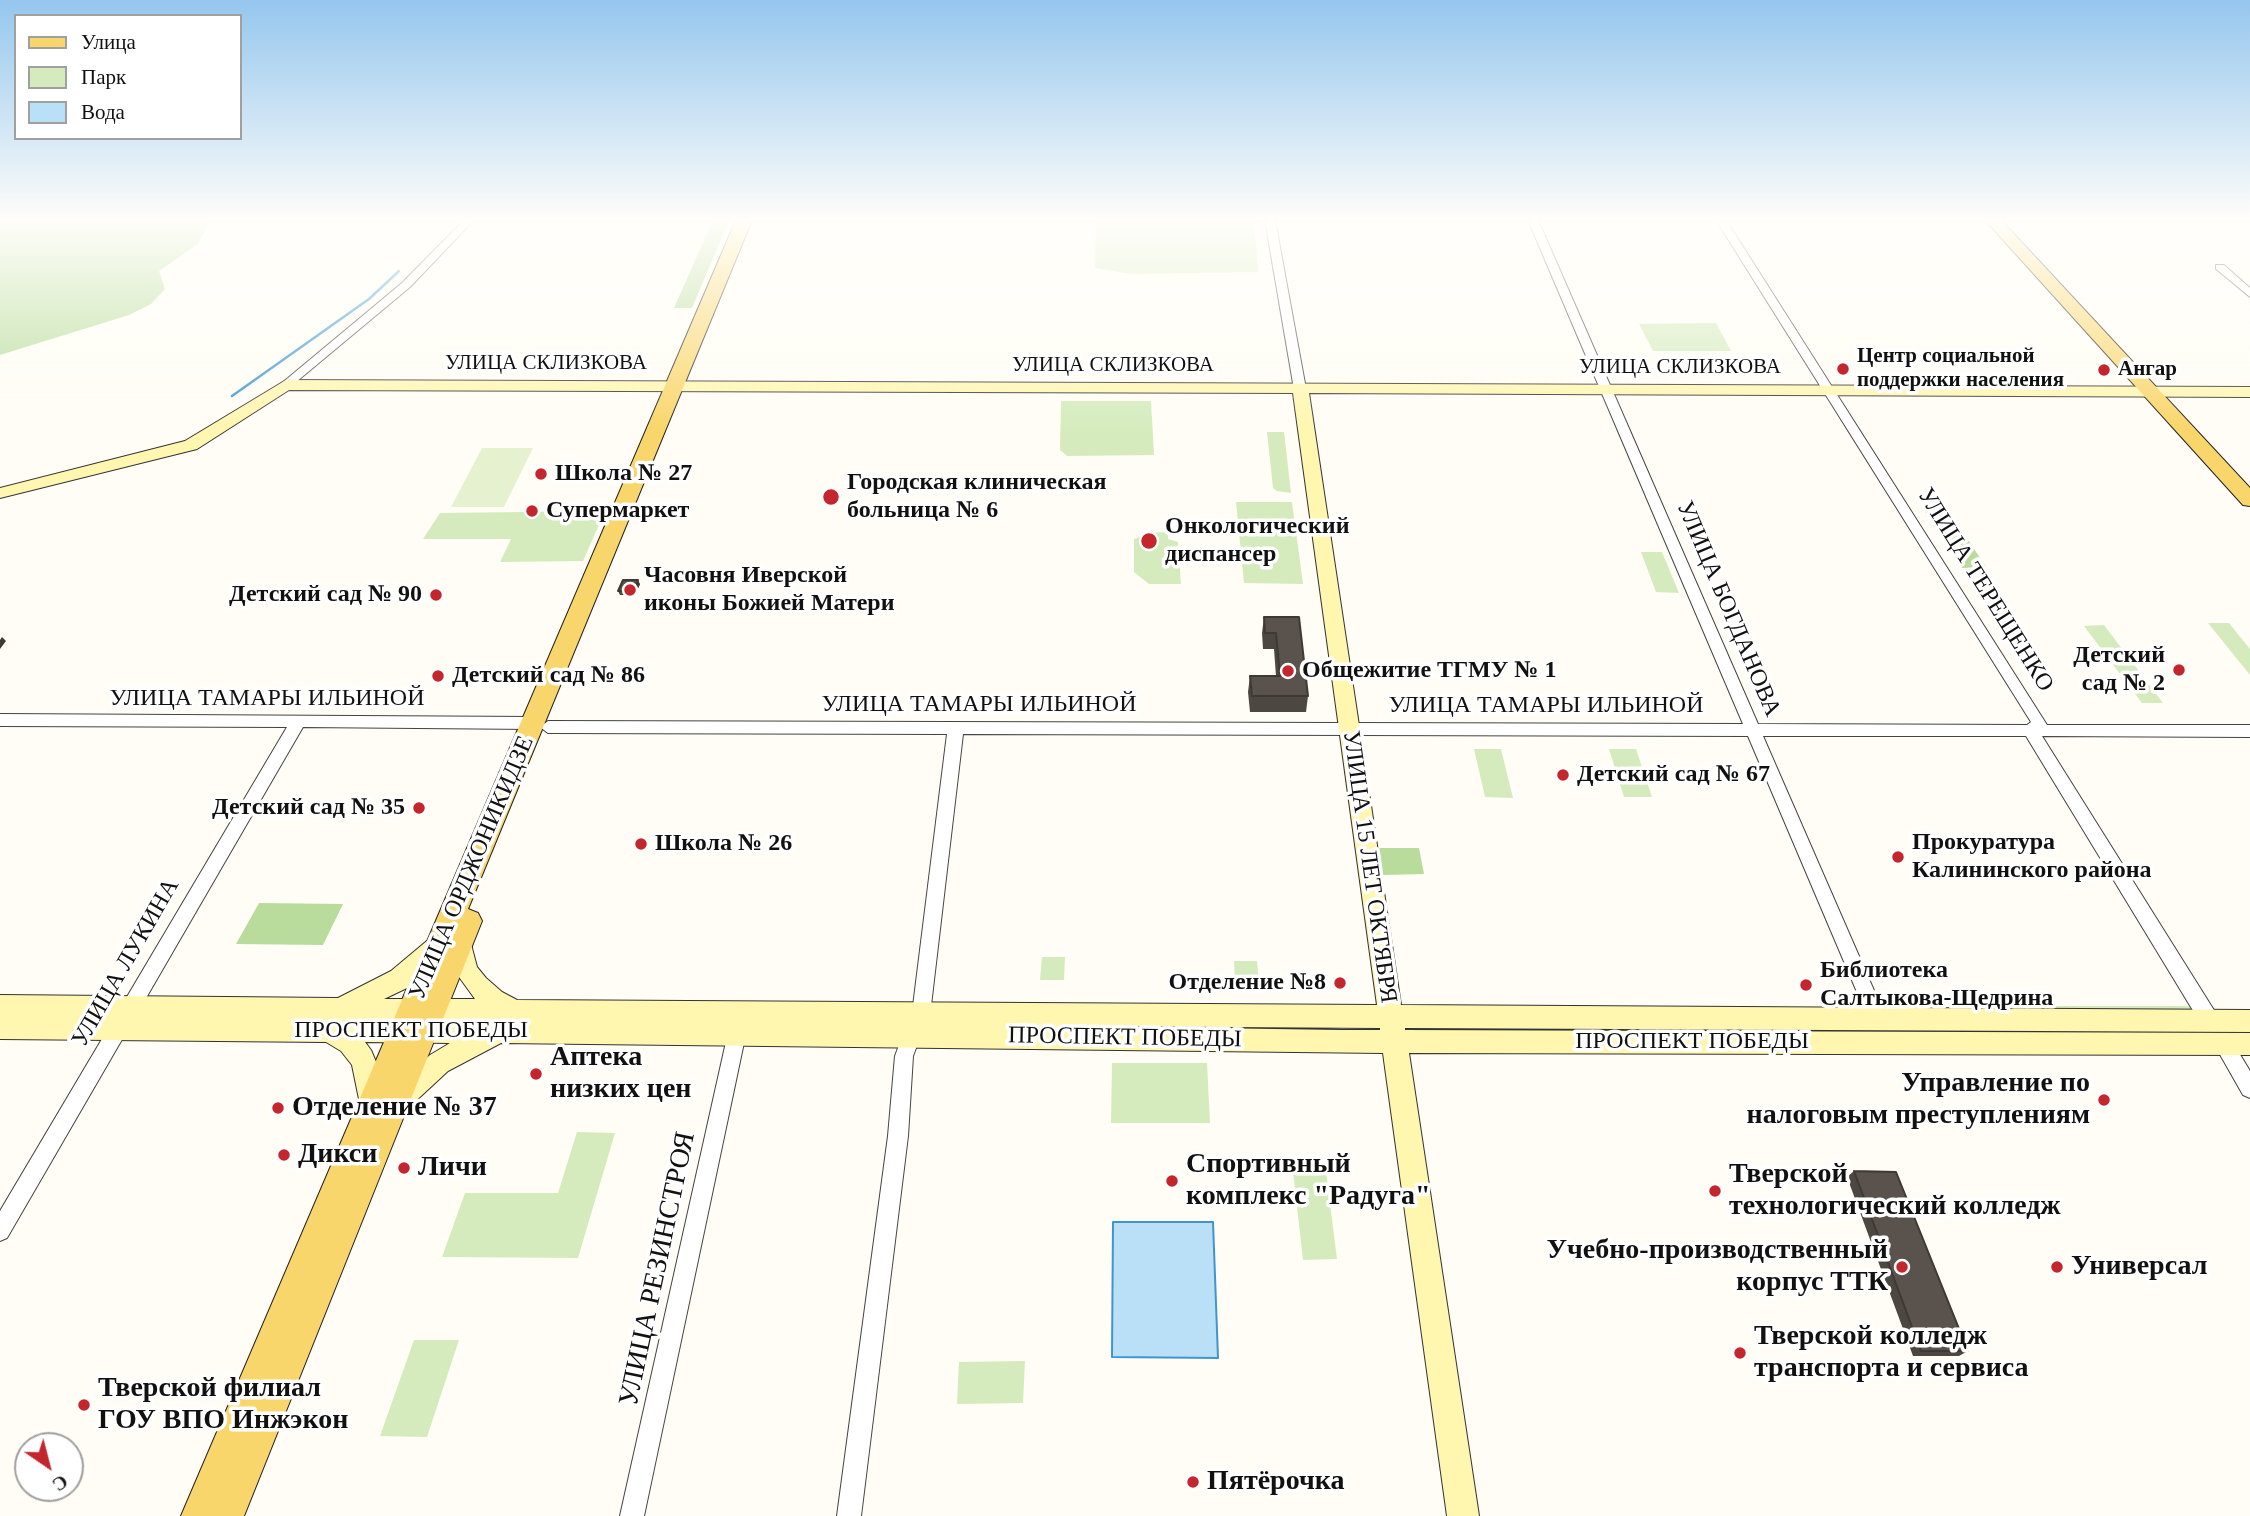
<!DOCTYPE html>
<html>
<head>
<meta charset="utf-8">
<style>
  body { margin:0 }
  #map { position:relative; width:2250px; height:1516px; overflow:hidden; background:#fffdf5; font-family:Georgia,serif }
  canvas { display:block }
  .legend { position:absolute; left:14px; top:14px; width:228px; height:126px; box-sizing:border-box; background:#fff; border:2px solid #a0a0a0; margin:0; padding:9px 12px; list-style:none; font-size:21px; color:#111 }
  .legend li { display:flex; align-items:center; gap:14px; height:35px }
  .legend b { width:35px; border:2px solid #a0a0a0 }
  .north { position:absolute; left:14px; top:1432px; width:70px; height:70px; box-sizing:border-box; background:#fff; border:2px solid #a0a0a0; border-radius:50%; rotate:145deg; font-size:19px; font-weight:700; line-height:28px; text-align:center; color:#111 }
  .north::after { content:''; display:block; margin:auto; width:24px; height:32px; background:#c4262e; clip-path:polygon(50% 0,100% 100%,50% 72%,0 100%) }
</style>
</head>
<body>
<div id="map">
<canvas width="2250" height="1516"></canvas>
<ul class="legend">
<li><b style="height:9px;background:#f9d66b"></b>Улица</li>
<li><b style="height:19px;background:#d5ebbd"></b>Парк</li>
<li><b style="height:19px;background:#b9e0f7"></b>Вода</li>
</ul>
<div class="north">С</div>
</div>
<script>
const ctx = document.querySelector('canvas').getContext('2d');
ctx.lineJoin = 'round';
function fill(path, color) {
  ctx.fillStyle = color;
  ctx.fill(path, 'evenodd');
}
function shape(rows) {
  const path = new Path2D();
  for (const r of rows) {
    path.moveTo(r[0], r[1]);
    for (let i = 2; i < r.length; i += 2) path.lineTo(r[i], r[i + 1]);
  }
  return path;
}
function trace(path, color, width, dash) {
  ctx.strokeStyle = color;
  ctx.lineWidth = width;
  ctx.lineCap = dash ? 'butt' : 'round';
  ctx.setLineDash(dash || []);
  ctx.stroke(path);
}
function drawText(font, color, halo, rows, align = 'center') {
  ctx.font = font + ' Georgia,serif';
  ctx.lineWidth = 7;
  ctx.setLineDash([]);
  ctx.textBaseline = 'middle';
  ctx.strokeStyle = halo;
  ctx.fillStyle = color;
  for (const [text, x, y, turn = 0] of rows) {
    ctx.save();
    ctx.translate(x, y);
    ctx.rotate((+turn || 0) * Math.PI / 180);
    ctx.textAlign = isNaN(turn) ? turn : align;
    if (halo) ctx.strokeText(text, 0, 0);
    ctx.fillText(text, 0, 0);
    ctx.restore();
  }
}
const green = shape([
  [1096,220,1254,220,1258,272,1131,274,1095,268],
  [1716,323,1731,351,1653,351,1639,324],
  [1061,401,1151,401,1154,455,1067,456,1060,450],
  [1267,432,1284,432,1291,493,1277,491,1273,488],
  [1236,502,1292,502,1303,584,1244,583],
  [605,511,583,561,500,562,511,539,423,539,440,513],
  [1168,532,1168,539,1178,542,1181,584,1149,584,1134,572,1134,539,1142,536,1142,533],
  [1641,552,1662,552,1679,593,1656,592],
  [2208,623,2229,623,2250,649,2250,675],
  [2104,625,2163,703,2142,703,2084,626],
  [1474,749,1501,749,1513,798,1485,797],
  [1609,749,1636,749,1652,797,1624,797],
  [1042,957,1065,957,1064,980,1040,980],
  [1234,961,1257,961,1259,983,1235,983],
  [2048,1006,2192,1006,2197,1015,2053,1014],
  [1112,1063,1207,1063,1210,1123,1111,1123],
  [577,1132,615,1133,578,1258,442,1257,465,1193,558,1193],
  [1293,1171,1326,1171,1337,1259,1303,1260],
  [414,1340,459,1340,427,1437,380,1436],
  [1025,1361,1023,1403,957,1404,959,1362]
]);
const forest = shape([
  [0,220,211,220,198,244,159,271,165,289,151,304,129,315,0,355],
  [713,220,729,220,692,308,674,308],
  [1923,508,1947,508,1986,567,1962,568],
  [1379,848,1419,848,1424,874,1383,875],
  [259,903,343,904,323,945,236,944]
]);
const pitch = shape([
  [482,448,533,448,504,507,451,507]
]);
const water = shape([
  [1113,1222,1213,1222,1218,1358,1112,1357,1113,1222]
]);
const stream = shape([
  [232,396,369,299,399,271]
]);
const street = shape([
  [464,220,474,220,410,287,290,387,282,387,282,383,402,283,464,220],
  [1265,220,1275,220,1306,389,1300,393,1294,389,1265,220],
  [1528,220,1538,220,1758,724,2027,725,2031,722,1716,220,1726,220,2047,725,2250,725,2250,737,2042,736,2217,1015,2219,1021,2217,1027,2210,1029,2203,1027,2026,736,1763,736,1886,1018,1884,1024,1877,1026,1870,1024,1868,1018,1748,736,963,734,930,1014,928,1020,921,1022,914,1020,912,1014,947,734,548,733,540,727,548,721,1743,724,1528,220],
  [2216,265,2224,265,2250,288,2250,297,2216,269,2216,265],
  [0,714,533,717,541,723,533,729,303,727,7,1238,0,1241,0,1211,287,727,0,726,0,714],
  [737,1024,744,1027,746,1033,644,1516,620,1516,728,1033,730,1027,737,1024],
  [912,1026,919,1029,921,1035,913,1056,908,1136,861,1516,837,1516,888,1136,895,1056,905,1029,912,1026],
  [2223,1035,2230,1038,2250,1071,2250,1098,2243,1095,2214,1044,2216,1038,2223,1035]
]);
const secondary = shape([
  [286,380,2250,387,2250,397,1309,393,1401,1005,2250,1010,2250,1032,1405,1028,1405,1030,2250,1033,2250,1055,1409,1053,1479,1516,1447,1516,1383,1053,501,1043,448,1071,407,1109,398,1112,389,1109,386,1101,382,1113,373,1116,364,1113,360,1104,352,1065,341,1051,326,1042,0,1039,0,995,338,998,391,971,428,940,436,937,444,940,448,947,444,954,409,987,384,999,475,999,454,970,448,940,452,933,460,930,468,933,477,967,486,978,502,992,517,1000,1377,1005,1293,393,289,390,197,449,0,498,0,488,185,441,286,380],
  [1073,1026,1380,1028,1380,1030,1341,1030,1073,1026],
  [365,1042,450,1043,430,1055,389,1091,385,1099,382,1076,371,1050,365,1042]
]);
const primary = shape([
  [736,220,752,220,468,909,478,913,482,921,244,1516,181,1516,736,220],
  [1985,220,2001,220,2250,488,2250,506,2243,505,1985,220]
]);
const wall = shape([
  [640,584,635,595,620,595,618,591],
  [1264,617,1299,617,1308,696,1306,712,1250,712,1248,692,1250,676,1276,676,1274,649,1263,649,1262,633],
  [1854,1171,1968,1351,1959,1356,1913,1356,1847,1177]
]);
const shadedWall = shape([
  [638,580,640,584,635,595,634,591],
  [2,637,6,641,0,649,0,640]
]);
const building = shape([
  [623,580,638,580,634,591,618,591,623,580],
  [1264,617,1299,617,1308,696,1252,696,1250,676,1280,676,1276,633,1265,633,1264,617],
  [1854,1171,1896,1172,1968,1351,1921,1351,1854,1171]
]);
const markers = [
  [1843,369,7,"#c4262e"],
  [2104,370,7,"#c4262e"],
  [541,474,7,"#c4262e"],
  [831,497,9,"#c4262e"],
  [532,511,7,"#c4262e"],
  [1149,541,9,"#c4262e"],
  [630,590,7,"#c4262e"],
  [436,595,7,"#c4262e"],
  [2179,670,7,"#c4262e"],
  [1288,671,7,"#c4262e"],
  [438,676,7,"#c4262e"],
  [1563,775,7,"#c4262e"],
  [419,808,7,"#c4262e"],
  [641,844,7,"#c4262e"],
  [1898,857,7,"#c4262e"],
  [1340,983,7,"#c4262e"],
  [1806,985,7,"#c4262e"],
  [536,1074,7,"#c4262e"],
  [2104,1100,7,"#c4262e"],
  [278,1108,7,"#c4262e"],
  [284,1155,7,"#c4262e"],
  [404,1168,7,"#c4262e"],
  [1172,1181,7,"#c4262e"],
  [1715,1191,7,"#c4262e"],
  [1902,1267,7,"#c4262e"],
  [2057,1267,7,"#c4262e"],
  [1740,1353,7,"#c4262e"],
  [84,1405,7,"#c4262e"],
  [1193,1482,7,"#c4262e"]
];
const farPoinames = [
  ["Центр социальной",1857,357],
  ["поддержки населения",1857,381],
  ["Ангар",2118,370]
];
const farStreetnames = [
  ["УЛИЦА СКЛИЗКОВА",546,363],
  ["УЛИЦА СКЛИЗКОВА",1113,365],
  ["УЛИЦА СКЛИЗКОВА",1680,367]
];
const poiNames = [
  ["Школа № 27",555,474],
  ["Городская клиническая",847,483],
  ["больница № 6",847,511],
  ["Супермаркет",546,511],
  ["Онкологический",1165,527],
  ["диспансер",1165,555],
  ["Часовня Иверской",644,576],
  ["иконы Божией Матери",644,604],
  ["Детский сад № 90",422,595,"right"],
  ["Детский",2165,656,"right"],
  ["сад № 2",2165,684,"right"],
  ["Общежитие ТГМУ № 1",1302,671],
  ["Детский сад № 86",452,676],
  ["Детский сад № 67",1577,775],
  ["Детский сад № 35",405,808,"right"],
  ["Прокуратура",1912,843],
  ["Калининского района",1912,871],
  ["Школа № 26",655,844],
  ["Библиотека",1820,971],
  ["Салтыкова-Щедрина",1820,999],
  ["Отделение №8",1326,983,"right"]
];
const streetNames = [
  ["УЛИЦА ТЕРЕЩЕНКО",1985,590,58],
  ["УЛИЦА БОГДАНОВА",1728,609,67],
  ["УЛИЦА ТАМАРЫ ИЛЬИНОЙ",267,699],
  ["УЛИЦА ТАМАРЫ ИЛЬИНОЙ",979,705],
  ["УЛИЦА ТАМАРЫ ИЛЬИНОЙ",1546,706],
  ["УЛИЦА 15 ЛЕТ ОКТЯБРЯ",1369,867,82],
  ["УЛИЦА ОРДЖОНИКИДЗЕ",472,868,-67],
  ["УЛИЦА ЛУКИНА",126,963,-60],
  ["ПРОСПЕКТ ПОБЕДЫ",411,1031],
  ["ПРОСПЕКТ ПОБЕДЫ",1125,1038,1],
  ["ПРОСПЕКТ ПОБЕДЫ",1692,1042]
];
const nearPoinames = [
  ["Аптека",550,1058],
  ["низких цен",550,1090],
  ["Управление по",2090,1084,"right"],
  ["налоговым преступлениям",2090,1116,"right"],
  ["Отделение № 37",292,1108],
  ["Дикси",298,1155],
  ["Спортивный",1186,1165],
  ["комплекс \"Радуга\"",1186,1197],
  ["Личи",418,1168],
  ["Тверской",1729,1175],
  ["технологический колледж",1729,1207],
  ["Учебно-производственный",1888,1251,"right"],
  ["корпус ТТК",1888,1283,"right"],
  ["Универсал",2071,1267],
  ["Тверской колледж",1754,1337],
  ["транспорта и сервиса",1754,1369],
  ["Тверской филиал",98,1389],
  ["ГОУ ВПО Инжэкон",98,1421],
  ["Пятёрочка",1207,1482]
];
const nearStreetnames = [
  ["УЛИЦА РЕЗИНСТРОЯ",658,1269,-78]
];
fill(green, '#d5ebbd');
fill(forest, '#b9dc9c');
fill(pitch, '#e6f2cf');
fill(water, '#b9e0f7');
trace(water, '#3f96cf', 2);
trace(stream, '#3f96cf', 2.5);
trace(street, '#444', 2);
trace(secondary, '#333', 2);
trace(primary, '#222', 2);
fill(street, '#fff');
fill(secondary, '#fff6b0');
fill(primary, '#f9d66b');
fill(wall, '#4d4742');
fill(shadedWall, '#3f3936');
fill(building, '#5a524d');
trace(building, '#3f3936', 2);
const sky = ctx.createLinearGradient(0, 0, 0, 432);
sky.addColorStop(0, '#95c6ee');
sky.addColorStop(0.51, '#fffefa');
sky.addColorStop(1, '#fffefa00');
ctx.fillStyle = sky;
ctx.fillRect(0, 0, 2250, 432);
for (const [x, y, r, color] of markers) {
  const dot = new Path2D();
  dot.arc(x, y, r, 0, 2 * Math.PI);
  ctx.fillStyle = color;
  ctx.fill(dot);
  trace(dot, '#fff', 2.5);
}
drawText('bold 21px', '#111', '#fff', farPoinames, 'left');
drawText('21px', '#111', '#fff', farStreetnames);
drawText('bold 24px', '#111', '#fff', poiNames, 'left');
drawText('24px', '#111', '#fff', streetNames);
drawText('bold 28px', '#111', '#fff', nearPoinames, 'left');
drawText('28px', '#111', '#fff', nearStreetnames);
</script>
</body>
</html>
